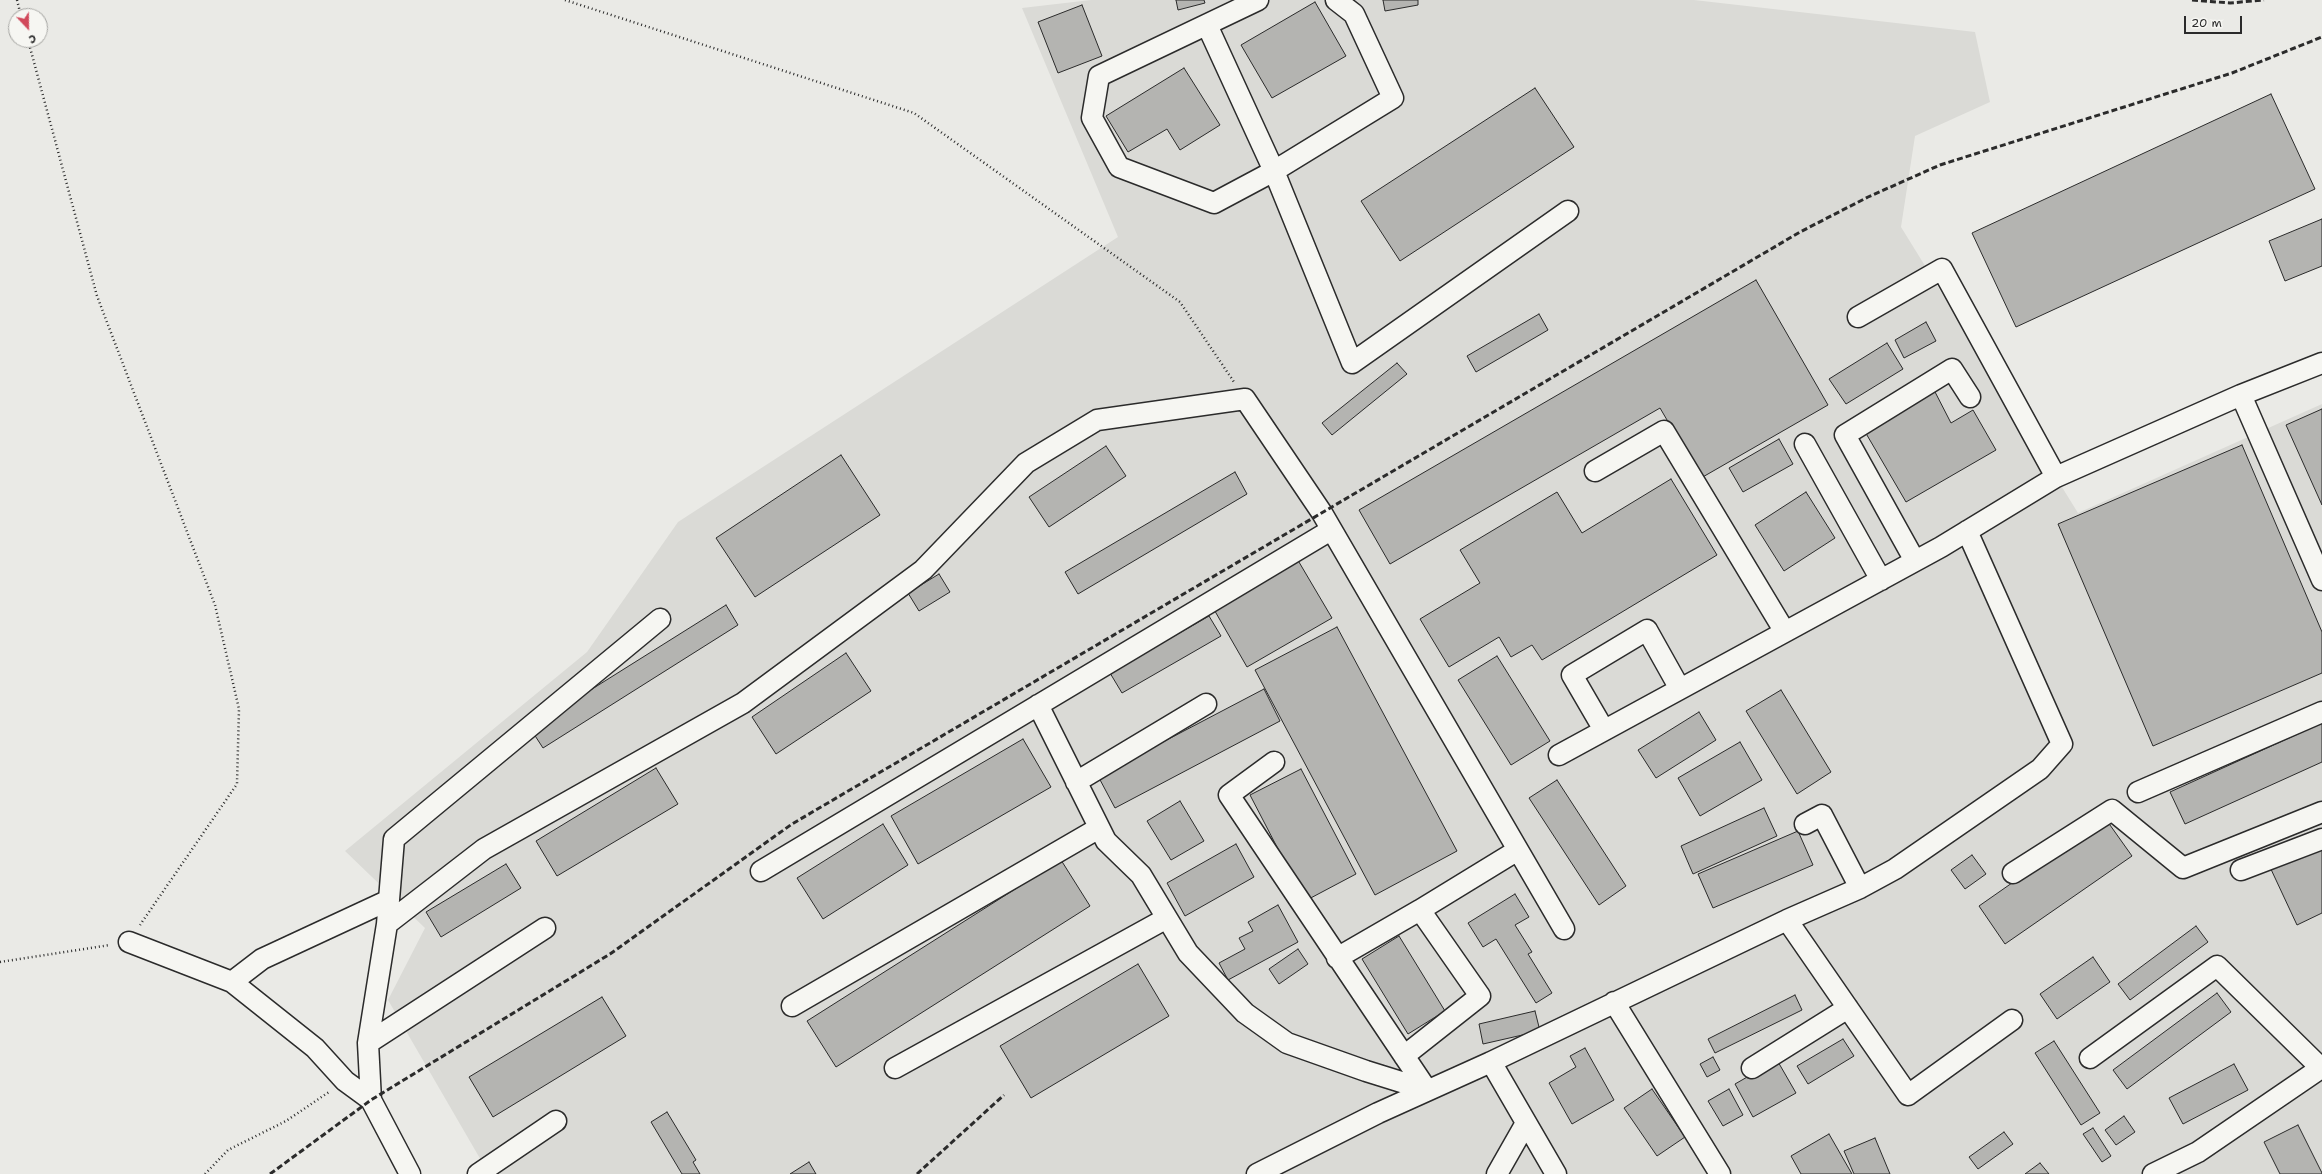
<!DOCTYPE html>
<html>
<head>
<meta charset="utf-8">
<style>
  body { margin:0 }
  #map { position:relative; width:2322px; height:1174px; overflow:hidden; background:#eaeae6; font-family:"Shantell Sans",sans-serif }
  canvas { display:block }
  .north { position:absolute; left:8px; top:8px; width:40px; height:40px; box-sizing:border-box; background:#f6f6f2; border:1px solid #a5a5a2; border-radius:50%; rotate:158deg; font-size:11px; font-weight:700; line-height:16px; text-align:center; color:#2b2b2b }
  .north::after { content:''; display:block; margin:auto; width:14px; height:18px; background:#d1495b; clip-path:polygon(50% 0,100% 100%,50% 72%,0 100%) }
  .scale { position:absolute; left:2184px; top:16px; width:58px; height:18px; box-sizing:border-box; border:2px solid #2b2b2b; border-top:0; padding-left:5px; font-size:12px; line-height:14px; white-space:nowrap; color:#2b2b2b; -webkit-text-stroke:3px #f6f6f2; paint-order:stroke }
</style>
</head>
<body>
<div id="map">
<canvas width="2322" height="1174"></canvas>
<div class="north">С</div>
<div class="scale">20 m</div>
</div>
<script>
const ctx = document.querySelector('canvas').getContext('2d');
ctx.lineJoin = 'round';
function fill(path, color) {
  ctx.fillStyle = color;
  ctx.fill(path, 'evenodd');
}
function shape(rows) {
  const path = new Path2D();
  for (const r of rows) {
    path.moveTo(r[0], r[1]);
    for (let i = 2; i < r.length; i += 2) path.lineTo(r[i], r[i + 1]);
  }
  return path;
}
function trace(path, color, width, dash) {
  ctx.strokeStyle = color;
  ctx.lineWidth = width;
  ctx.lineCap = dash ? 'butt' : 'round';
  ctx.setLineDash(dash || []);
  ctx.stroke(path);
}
const built = shape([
  [1091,0,1694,0,1975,32,1990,102,1915,136,1901,227,2078,513,2322,404,2322,1174,489,1174,388,1000,425,928,345,851,587,652,678,522,1118,237,1022,8]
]);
const building = shape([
  [1176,0,1204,0,1205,3,1178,10,1176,0],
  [1383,0,1418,0,1418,5,1385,11,1383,0],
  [1315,2,1346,56,1272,98,1241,45,1315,2],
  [1082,5,1102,56,1058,73,1038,22,1082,5],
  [1184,68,1220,125,1180,150,1167,129,1128,152,1106,116,1184,68],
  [1535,88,1574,147,1400,261,1361,201,1535,88],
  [2271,94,2315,189,2016,327,1972,233,2271,94],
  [2322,219,2322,266,2285,281,2269,241,2322,219],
  [1756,280,1828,405,1701,478,1660,408,1390,564,1359,510,1756,280],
  [1539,314,1548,330,1476,372,1467,356,1539,314],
  [1926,322,1936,341,1904,358,1895,340,1926,322],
  [1887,343,1903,369,1846,404,1829,379,1887,343],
  [1397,363,1407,374,1332,435,1322,423,1397,363],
  [1933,388,1951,423,1973,410,1996,450,1906,502,1864,430,1933,388],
  [2322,409,2322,505,2286,425,2322,409],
  [1779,439,1793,464,1743,492,1729,468,1779,439],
  [2242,445,2322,632,2322,673,2153,746,2058,524,2242,445],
  [1106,446,1126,476,1049,527,1029,497,1106,446],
  [841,455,880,515,755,597,716,538,841,455],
  [1235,472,1247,494,1078,594,1065,572,1235,472],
  [1671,479,1717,555,1542,660,1532,645,1511,657,1499,637,1449,667,1420,619,1480,583,1460,550,1557,492,1582,533,1671,479],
  [1806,492,1835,538,1784,571,1755,525,1806,492],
  [1296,557,1332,618,1247,667,1212,606,1296,557],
  [939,574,950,592,919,611,908,593,939,574],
  [726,605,738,625,543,748,530,728,726,605],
  [1209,616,1221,636,1122,693,1110,673,1209,616],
  [1337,627,1457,851,1375,895,1255,670,1337,627],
  [846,653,871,691,776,754,752,717,846,653],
  [1497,656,1550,741,1511,765,1458,680,1497,656],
  [1264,689,1280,721,1115,808,1098,776,1264,689],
  [1781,690,1831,772,1797,794,1746,711,1781,690],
  [1699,712,1716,740,1656,778,1638,750,1699,712],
  [2322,723,2322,762,2185,824,2170,792,2322,723],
  [1023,739,1051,787,918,864,891,816,1023,739],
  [1740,742,1762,780,1700,816,1678,778,1740,742],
  [656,768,678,804,557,876,536,841,656,768],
  [1301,769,1356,874,1305,901,1250,795,1301,769],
  [1557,780,1626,886,1599,905,1529,798,1557,780],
  [1180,801,1204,841,1171,860,1147,821,1180,801],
  [1764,808,1777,836,1693,874,1681,846,1764,808],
  [2105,818,2132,856,2005,944,1979,906,2105,818],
  [883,824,908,865,823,919,797,878,883,824],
  [1798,831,1813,865,1713,908,1698,874,1798,831],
  [2322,840,2322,913,2297,925,2269,865,2322,840],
  [1236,844,1254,877,1185,916,1167,883,1236,844],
  [1972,855,1986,874,1965,889,1951,870,1972,855],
  [1061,860,1090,906,836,1067,807,1021,1061,860],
  [506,864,521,888,441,937,426,912,506,864],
  [1515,894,1529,917,1515,925,1532,952,1528,954,1552,993,1536,1003,1496,939,1483,947,1468,923,1515,894],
  [1278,905,1298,942,1228,980,1219,963,1245,949,1239,938,1253,931,1248,922,1278,905],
  [2196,926,2208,942,2130,1000,2118,984,2196,926],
  [1399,936,1445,1011,1408,1034,1362,959,1399,936],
  [1298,949,1308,964,1279,984,1269,969,1298,949],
  [2093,957,2110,982,2057,1019,2040,994,2093,957],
  [1138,964,1169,1016,1031,1098,1000,1046,1138,964],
  [2217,993,2231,1012,2127,1089,2113,1070,2217,993],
  [1795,995,1802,1010,1715,1053,1708,1039,1795,995],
  [602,997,626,1036,493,1117,469,1077,602,997],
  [1535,1011,1540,1031,1483,1044,1479,1024,1535,1011],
  [1843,1039,1854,1056,1808,1084,1797,1066,1843,1039],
  [2054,1041,2100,1113,2081,1125,2035,1053,2054,1041],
  [1585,1048,1614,1100,1572,1124,1549,1083,1576,1067,1570,1056,1585,1048],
  [1713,1057,1720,1070,1707,1077,1700,1064,1713,1057],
  [1777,1060,1796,1093,1753,1117,1735,1084,1777,1060],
  [2234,1064,2248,1090,2183,1124,2169,1098,2234,1064],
  [1652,1089,1685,1137,1657,1156,1624,1108,1652,1089],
  [1729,1089,1743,1115,1723,1126,1708,1101,1729,1089],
  [667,1112,696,1160,693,1162,700,1174,682,1174,651,1122,667,1112],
  [2124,1116,2135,1132,2116,1145,2105,1130,2124,1116],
  [2298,1125,2322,1173,2322,1174,2280,1174,2264,1142,2298,1125],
  [2093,1128,2111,1156,2102,1162,2083,1134,2093,1128],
  [2004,1132,2013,1144,1978,1169,1969,1157,2004,1132],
  [1829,1134,1852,1174,1801,1174,1791,1156,1829,1134],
  [1875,1138,1890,1174,1854,1174,1844,1151,1875,1138],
  [809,1162,816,1174,790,1174,809,1162],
  [2040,1163,2049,1174,2025,1174,2040,1163]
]);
const path = shape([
  [17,0,21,16],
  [565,0,914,113,1180,302,1234,382],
  [28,40,97,296,215,605,239,709,237,784,140,925],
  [0,962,110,945],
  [205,1174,228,1150,286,1121,329,1092]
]);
const minor = shape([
  [1258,0,1099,76,1092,118,1119,167,1214,203,1274,171,1393,98,1354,14,1336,0],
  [1207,25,1274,171,1352,363,1568,211],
  [1858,317,1942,269,2056,477],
  [2241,395,2322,580],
  [1805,444,1881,580],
  [1595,471,1664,431,1785,632],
  [1915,561,1845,435,1952,369,1970,397],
  [1038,705,1106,841,1141,875,1188,953,1245,1013,1287,1043,1366,1071,1427,1090],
  [1604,730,1572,675,1647,630,1680,689],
  [1559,755,1941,547,2056,477,2241,395,2322,363],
  [1274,762,1229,795,1427,1090],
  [1076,782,1206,704],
  [2138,792,2322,712],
  [1805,824,1822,815,1860,888],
  [2241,870,2322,839],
  [761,871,1331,530],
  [2013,873,2112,810,2183,868,2322,812],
  [1420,910,1518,850],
  [1787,920,1908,1095,2012,1020],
  [387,924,394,839,660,619],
  [129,942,232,982,315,1048,345,1081,371,1100,410,1174],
  [1337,958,1420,910,1480,996,1404,1056],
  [232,982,262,959,389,900],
  [1614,1002,1720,1174],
  [792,1006,1099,828],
  [368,1043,545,928],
  [2090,1058,2217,966,2322,1069],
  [1491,1062,1556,1174],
  [895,1068,1167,918],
  [1752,1068,1848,1008],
  [371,1100,368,1043,387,924,484,849,743,703,923,570,1026,463,1097,420,1245,399,1322,513,1564,929],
  [478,1174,556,1121],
  [1257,1174,1378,1113,1491,1062,1787,920,1860,888,1895,869,2040,769,2062,744,1967,531],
  [1497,1174,1526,1123],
  [2153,1174,2198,1152,2321,1068]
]);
const rail = shape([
  [2192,0,2230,3,2264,0],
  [270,1174,371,1100,610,954,792,824,1800,232,1868,197,1940,165,2232,73,2322,37],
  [917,1174,1004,1095]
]);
fill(built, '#dadad6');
fill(building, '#b4b4b1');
trace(building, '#2b2b2b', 1);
trace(minor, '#2b2b2b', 23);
trace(path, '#2b2b2b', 2.5, [1, 3]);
trace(minor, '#f6f6f2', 20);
trace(rail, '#2b2b2b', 3, [6, 3]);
</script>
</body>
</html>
